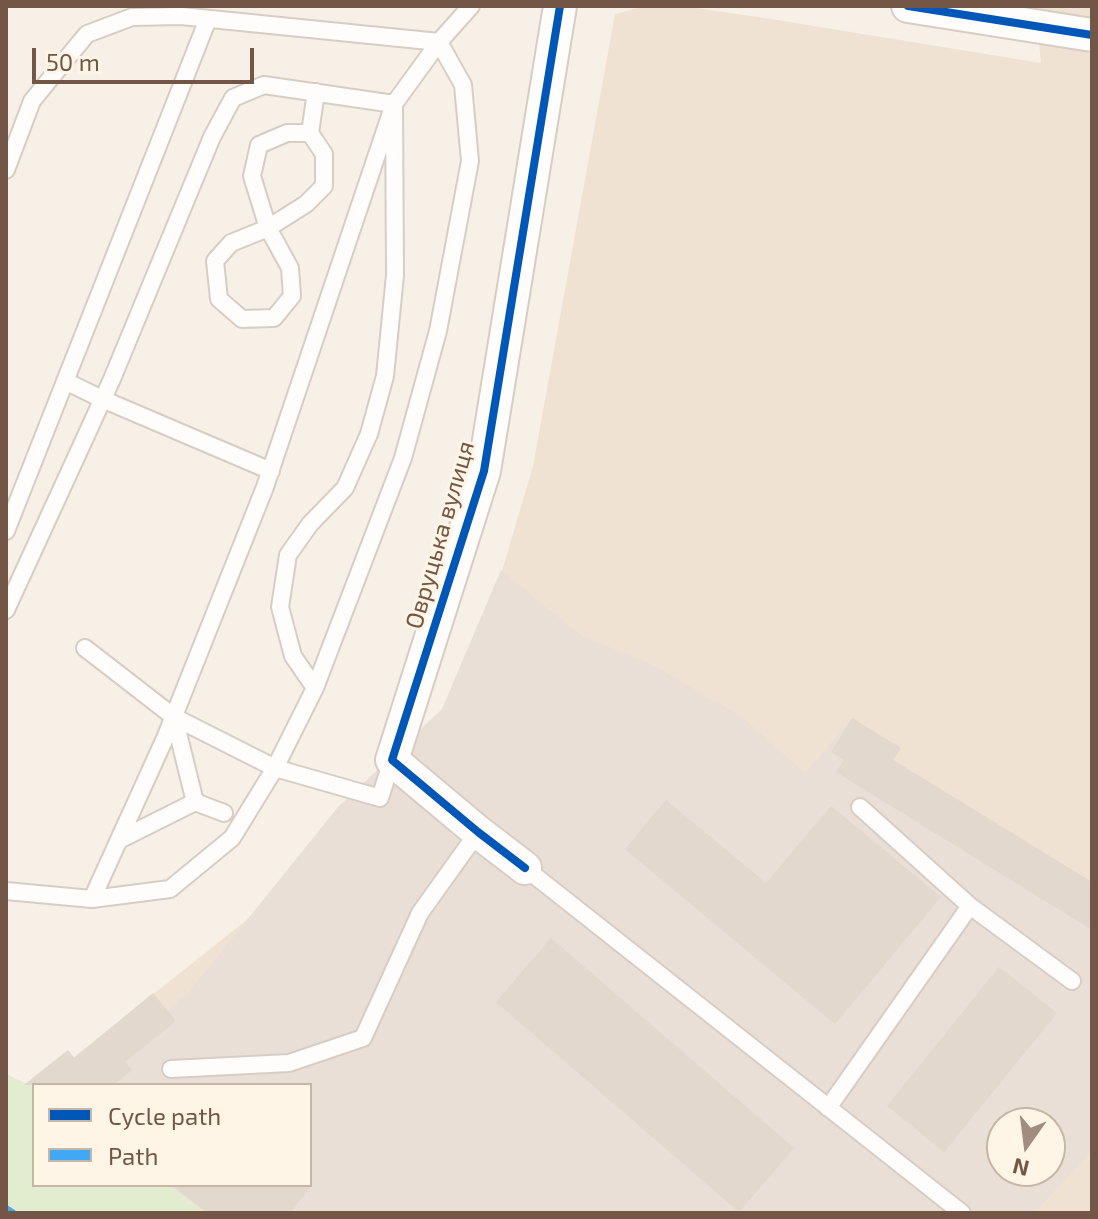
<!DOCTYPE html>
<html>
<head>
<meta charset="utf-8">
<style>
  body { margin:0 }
  #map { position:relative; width:1098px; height:1219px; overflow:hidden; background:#f7f0e6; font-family:"Exo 2",sans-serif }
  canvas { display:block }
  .frame { position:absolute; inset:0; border:8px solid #745647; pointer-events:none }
  .legend { position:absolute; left:32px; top:1083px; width:280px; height:104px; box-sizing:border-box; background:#fff5e6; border:2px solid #c7b5a6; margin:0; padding:10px 14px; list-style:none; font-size:24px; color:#745647 }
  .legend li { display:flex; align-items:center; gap:16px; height:40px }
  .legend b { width:40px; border:2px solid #c7b5a6 }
  .north { position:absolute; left:986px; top:1107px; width:80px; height:80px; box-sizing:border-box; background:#fff5e6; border:2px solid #c7b5a6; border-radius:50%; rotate:194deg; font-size:22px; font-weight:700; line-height:32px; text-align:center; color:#745647 }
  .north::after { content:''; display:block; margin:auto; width:28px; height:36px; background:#a28c7f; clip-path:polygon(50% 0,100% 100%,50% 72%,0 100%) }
  .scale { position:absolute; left:32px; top:48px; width:222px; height:36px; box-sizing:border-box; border:4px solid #745647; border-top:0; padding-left:10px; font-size:24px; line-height:28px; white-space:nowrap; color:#745647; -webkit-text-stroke:6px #fff5e6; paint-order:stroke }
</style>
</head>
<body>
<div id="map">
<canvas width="1098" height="1219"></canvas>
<div class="frame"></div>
<ul class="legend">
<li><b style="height:10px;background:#0057b8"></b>Cycle path</li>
<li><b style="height:10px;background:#3fa9f5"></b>Path</li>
</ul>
<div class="north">N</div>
<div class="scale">50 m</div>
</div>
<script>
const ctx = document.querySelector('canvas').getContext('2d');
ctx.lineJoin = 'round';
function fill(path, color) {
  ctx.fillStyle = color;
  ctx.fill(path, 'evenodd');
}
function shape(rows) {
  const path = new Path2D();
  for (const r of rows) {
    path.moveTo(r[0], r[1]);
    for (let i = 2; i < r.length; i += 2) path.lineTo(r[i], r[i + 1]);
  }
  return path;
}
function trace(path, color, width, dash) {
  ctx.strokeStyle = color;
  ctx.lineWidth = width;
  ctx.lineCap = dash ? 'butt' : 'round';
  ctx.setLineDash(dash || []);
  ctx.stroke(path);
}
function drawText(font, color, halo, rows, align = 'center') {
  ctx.font = font + ' "Exo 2",sans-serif';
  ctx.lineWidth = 6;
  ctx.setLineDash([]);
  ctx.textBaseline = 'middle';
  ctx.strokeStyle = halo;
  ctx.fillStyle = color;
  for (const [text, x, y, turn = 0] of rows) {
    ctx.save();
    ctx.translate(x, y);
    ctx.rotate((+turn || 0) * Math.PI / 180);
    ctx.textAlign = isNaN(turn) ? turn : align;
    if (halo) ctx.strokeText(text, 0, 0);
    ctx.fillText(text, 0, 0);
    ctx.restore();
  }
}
const residential = shape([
  [646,6,682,6,765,18,1041,63,1035,6,1092,6,1092,1213,208,1213,310,1185,310,1085,36,1085,31,1079,68,1050,74,1057,253,915,340,805,439,878,494,598,533,466,615,14],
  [1002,1123,1050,1123,1050,1171,1002,1171]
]);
const industrial = shape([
  [501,570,582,636,651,664,742,717,805,773,852,718,901,748,894,760,1092,882,1092,1151,1034,1213,205,1213,169,1185,310,1185,310,1085,79,1085,188,993,338,807,442,709],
  [1002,1123,1050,1123,1050,1171,1002,1171]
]);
const green = shape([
  [6,1074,34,1087,34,1185,169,1185,205,1213,6,1213]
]);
const building = shape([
  [852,718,901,748,893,760,1092,882,1092,930,836,772,844,760,831,752],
  [666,800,766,883,831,806,941,897,835,1024,625,849],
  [551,938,794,1148,739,1212,496,1002],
  [999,967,1057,1013,944,1152,887,1106],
  [153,993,176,1021,125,1062,132,1070,113,1085,24,1085,68,1050,74,1058],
  [171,1185,312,1185,290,1213,208,1213]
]);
const lane = shape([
  [310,133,287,133,259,145,252,176,268,228,290,268,292,296,274,318,242,319,219,299,215,261,231,243,268,228,306,204,324,186,324,154,310,133,316,92],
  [6,170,32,101,63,63,87,34,132,17,181,16,439,42],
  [65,381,102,399,271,471],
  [6,531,208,19],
  [6,610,112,379,212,137,233,98,264,85,394,104,265,487,166,736,92,899],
  [85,648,174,717,275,768,380,798,392,760],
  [315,688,293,656,280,607,288,555,310,524,345,488,369,434,385,376,395,275,394,104,439,42,471,6],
  [195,802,224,813],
  [860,807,970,906],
  [119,840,195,802,174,717],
  [525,868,962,1213],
  [6,891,92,899,170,889,232,838,275,768,315,688,403,458,438,331,470,161,463,85,439,42],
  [171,1069,289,1063,363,1038,420,913,478,832],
  [828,1108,970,906,1072,981]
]);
const street = shape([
  [908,6,1092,35],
  [525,868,478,832,392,760,484,471,560,6]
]);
const quiet = shape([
  [6,1208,14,1213]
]);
const cycleway = shape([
  [908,6,1092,35],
  [525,868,478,832,392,760,484,471,560,6]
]);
const streetNames = [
  ["Овруцька вулиця",440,535,-74]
];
fill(residential, '#f0e2d3');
fill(industrial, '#e9dfd7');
fill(green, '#e2edd0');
fill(building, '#e3d8ce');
trace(lane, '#d8cdc5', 20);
trace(street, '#d8cdc5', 36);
trace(lane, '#fefdfb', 16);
trace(street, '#fefdfb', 32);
trace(quiet, '#3fa9f5', 6, [12, 6]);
trace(cycleway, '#0057b8', 8);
drawText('24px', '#745647', '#fff5e6', streetNames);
</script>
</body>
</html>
